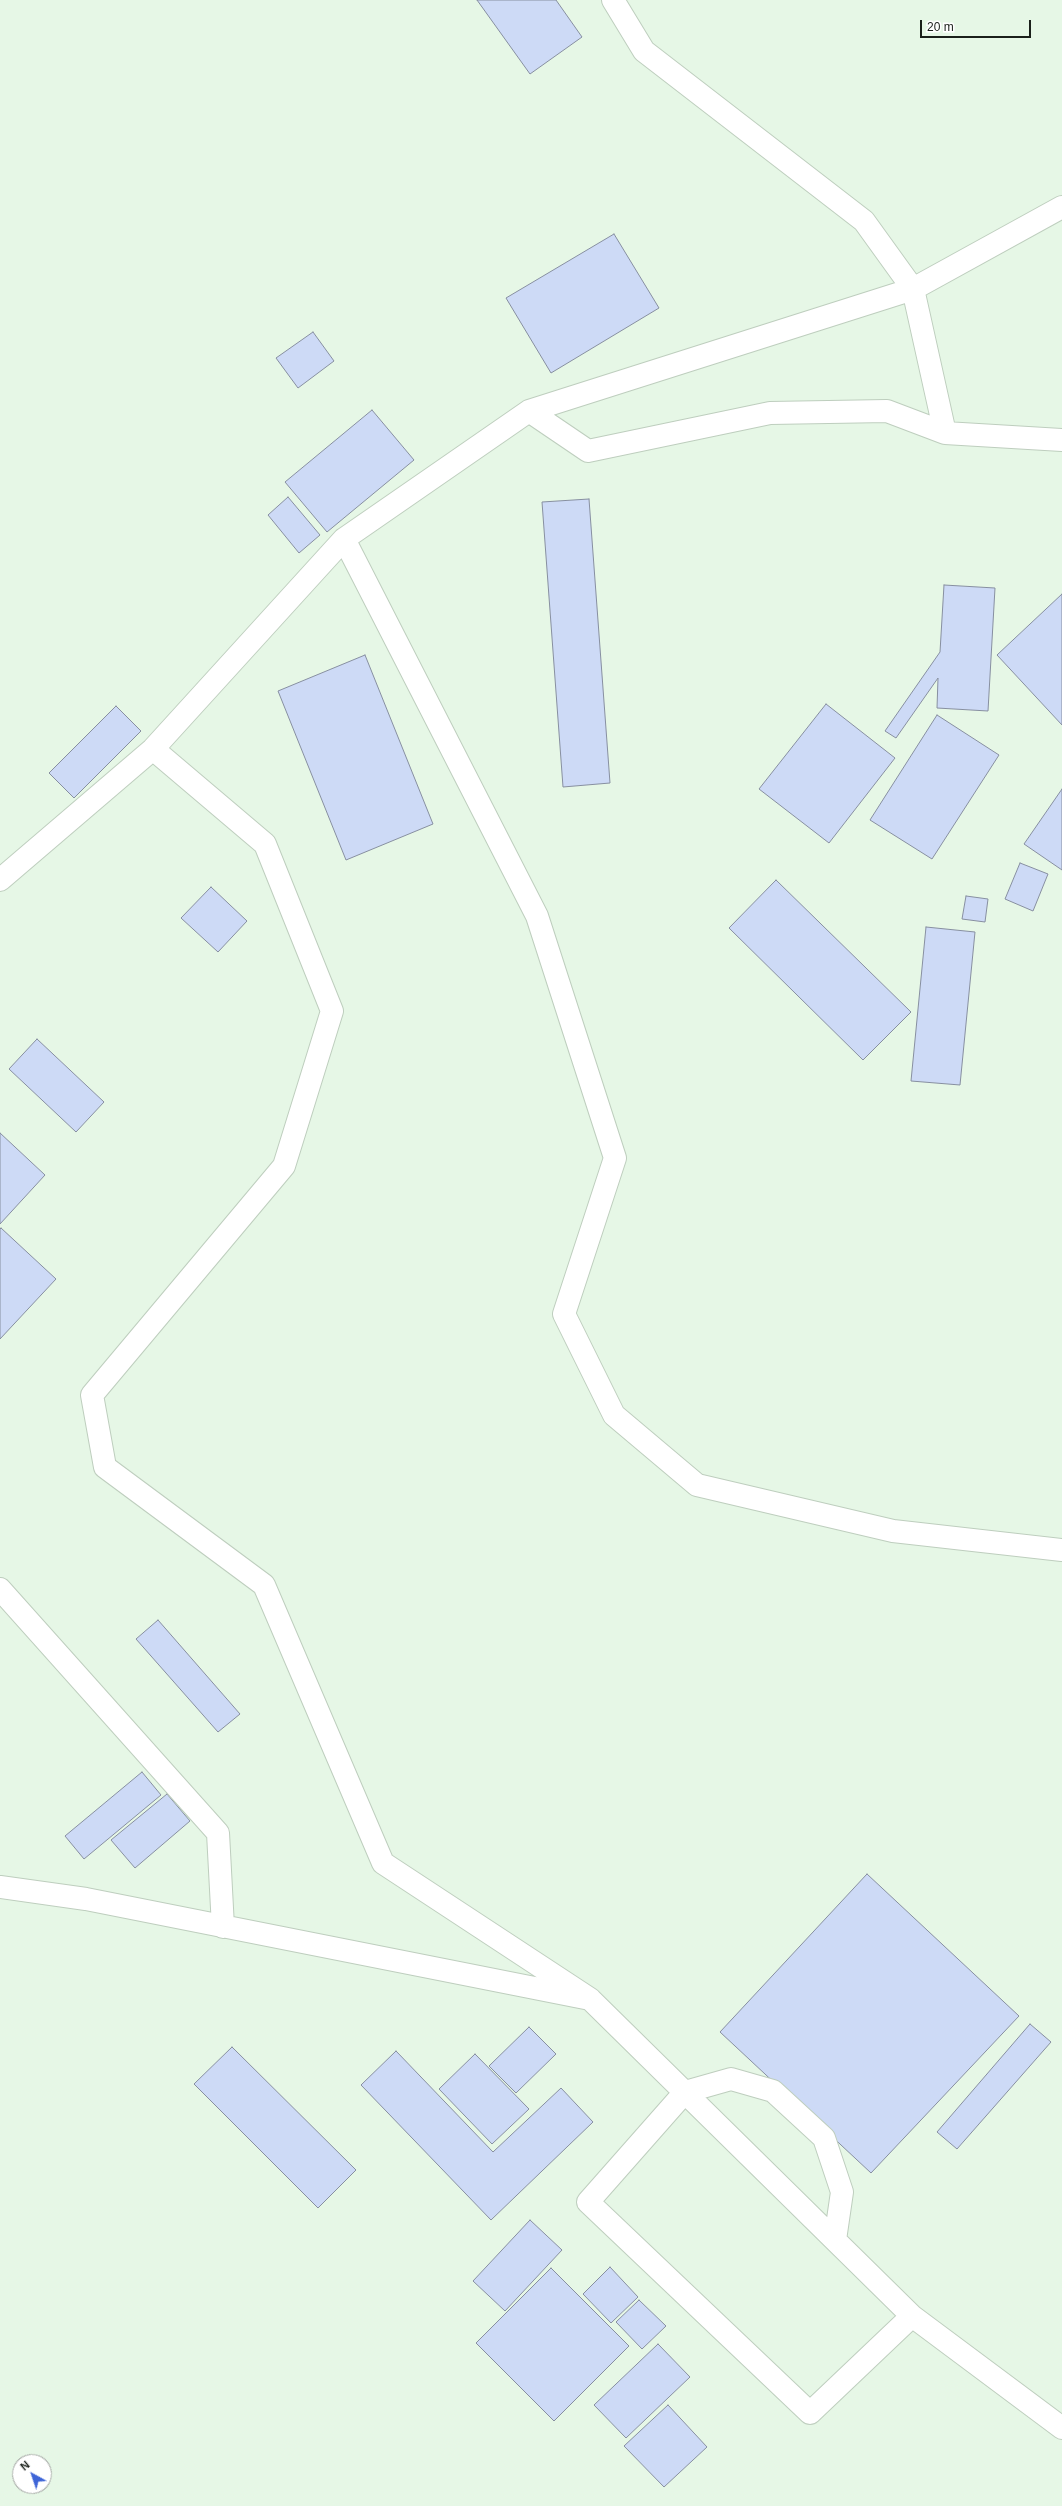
<!DOCTYPE html>
<html>
<head>
<meta charset="utf-8">
<style>
  body { margin:0 }
  #map { position:relative; width:1062px; height:2506px; overflow:hidden; background:#e6f7e6; font-family:Helvetica,sans-serif }
  canvas { display:block }
  .north { position:absolute; left:12px; top:2454px; width:40px; height:40px; box-sizing:border-box; background:#fff; border:1px solid #a3a6a3; border-radius:50%; rotate:320deg; font-size:11px; font-weight:700; line-height:16px; text-align:center; color:#1a201a }
  .north::after { content:''; display:block; margin:auto; width:14px; height:18px; background:#3e65d7; clip-path:polygon(50% 0,100% 100%,50% 72%,0 100%) }
  .scale { position:absolute; left:920px; top:20px; width:111px; height:18px; box-sizing:border-box; border:2px solid #1a201a; border-top:0; padding-left:5px; font-size:12px; line-height:14px; white-space:nowrap; color:#1a201a; -webkit-text-stroke:3px #fff; paint-order:stroke }
</style>
</head>
<body>
<div id="map">
<canvas width="1062" height="2506"></canvas>
<div class="north">N</div>
<div class="scale">20 m</div>
</div>
<script>
const ctx = document.querySelector('canvas').getContext('2d');
ctx.lineJoin = 'round';
function fill(path, color) {
  ctx.fillStyle = color;
  ctx.fill(path, 'evenodd');
}
function shape(rows) {
  const path = new Path2D();
  for (const r of rows) {
    path.moveTo(r[0], r[1]);
    for (let i = 2; i < r.length; i += 2) path.lineTo(r[i], r[i + 1]);
  }
  return path;
}
function trace(path, color, width, dash) {
  ctx.strokeStyle = color;
  ctx.lineWidth = width;
  ctx.lineCap = dash ? 'butt' : 'round';
  ctx.setLineDash(dash || []);
  ctx.stroke(path);
}
const building = shape([
  [477,0,556,0,582,37,530,74,477,0],
  [614,234,659,308,551,373,506,298,614,234],
  [313,332,334,361,298,388,276,358,313,332],
  [372,410,414,460,327,532,285,482,372,410],
  [288,497,320,535,299,553,268,515,288,497],
  [589,499,610,783,563,787,542,502,589,499],
  [944,585,995,588,988,711,937,708,938,678,896,738,885,731,940,652,944,585],
  [1062,594,1062,725,997,655,1062,594],
  [365,655,433,824,346,860,278,691,365,655],
  [826,704,895,758,829,843,759,789,826,704],
  [116,706,141,731,74,798,49,773,116,706],
  [937,715,999,755,932,859,870,820,937,715],
  [1062,789,1062,870,1024,844,1062,789],
  [1020,863,1048,874,1033,911,1005,899,1020,863],
  [776,880,911,1012,863,1060,729,928,776,880],
  [211,887,247,921,218,952,181,918,211,887],
  [966,896,988,899,985,922,962,919,966,896],
  [926,927,975,932,960,1085,911,1081,926,927],
  [37,1039,104,1102,76,1132,9,1069,37,1039],
  [0,1133,45,1175,0,1224,0,1133],
  [1,1228,56,1279,0,1339,0,1229,1,1228],
  [158,1620,240,1714,218,1732,136,1639,158,1620],
  [142,1772,161,1795,84,1859,65,1836,142,1772],
  [167,1794,190,1821,135,1868,111,1840,167,1794],
  [867,1874,1019,2016,871,2173,720,2032,867,1874],
  [1030,2024,1051,2042,957,2149,937,2132,1030,2024],
  [529,2027,556,2054,516,2093,489,2066,529,2027],
  [232,2047,356,2170,318,2208,194,2084,232,2047],
  [396,2051,493,2152,561,2088,593,2122,491,2220,361,2085,396,2051],
  [475,2054,529,2109,492,2144,439,2089,475,2054],
  [530,2220,562,2250,505,2311,473,2281,530,2220],
  [610,2267,638,2297,611,2323,583,2294,610,2267],
  [551,2268,629,2346,554,2421,476,2343,551,2268],
  [639,2300,666,2326,642,2349,616,2322,639,2300],
  [658,2344,690,2377,626,2438,594,2405,658,2344],
  [668,2405,707,2447,664,2487,624,2446,668,2405]
]);
const minor = shape([
  [613,0,644,51,864,221,913,289,945,433,1062,440],
  [529,411,588,451,770,413,887,411,945,433],
  [344,539,537,916,615,1158,564,1314,614,1415,697,1485,893,1531,1062,1550],
  [153,749,265,844,332,1011,284,1166,92,1395,105,1467,264,1585,383,1863,590,1999],
  [0,880,153,749,344,539,529,411,913,289,1062,207],
  [0,1589,218,1833,223,1927],
  [0,1887,86,1899,590,1999,912,2316,1062,2428],
  [835,2240,842,2192,824,2138,773,2091,731,2079,685,2092,588,2202,810,2413,912,2316]
]);
fill(building, '#cddaf6');
trace(building, '#878fa0', 1);
trace(minor, '#becebe', 24);
trace(minor, '#fff', 22);
</script>
</body>
</html>
